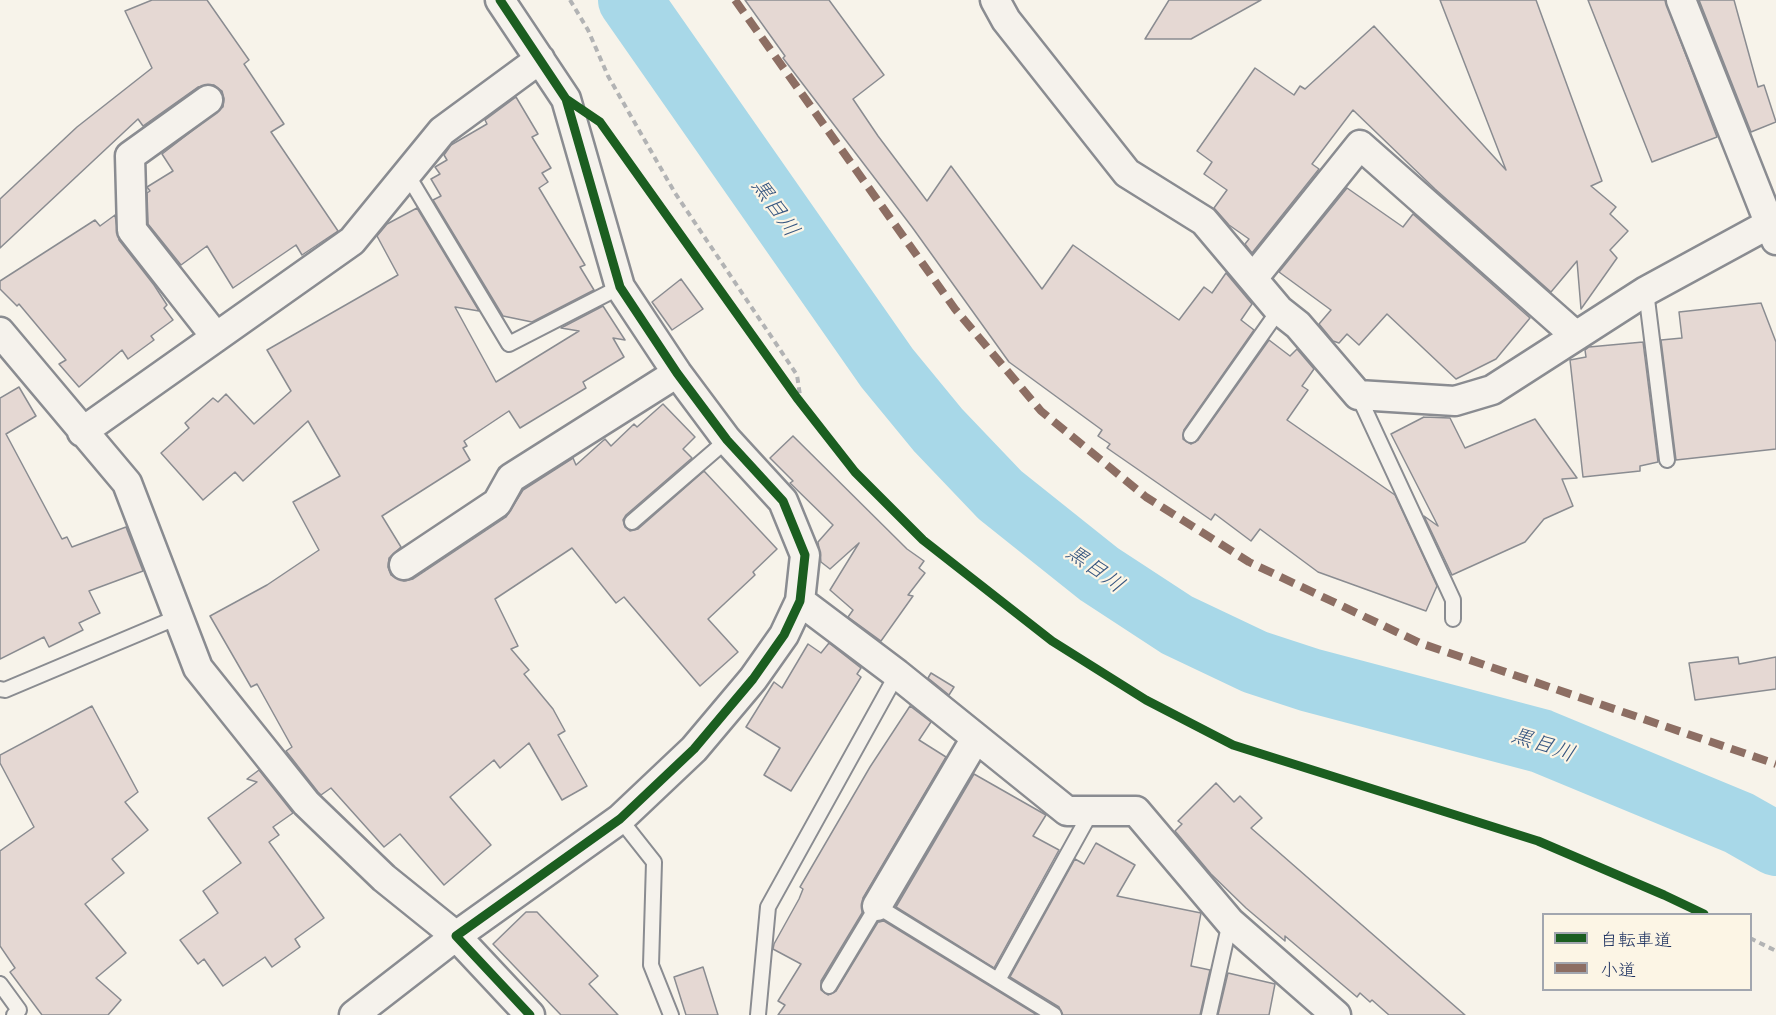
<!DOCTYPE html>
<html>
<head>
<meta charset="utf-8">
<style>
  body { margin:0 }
  #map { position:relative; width:1776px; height:1015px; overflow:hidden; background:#f7f3ea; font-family:Delius,"Klee One",sans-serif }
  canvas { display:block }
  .legend { position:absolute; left:1542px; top:913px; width:210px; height:78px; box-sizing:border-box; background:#fcf5e5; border:2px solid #a2a6af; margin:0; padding:8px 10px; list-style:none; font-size:18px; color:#1b2f5e }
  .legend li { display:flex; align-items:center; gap:12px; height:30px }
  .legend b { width:30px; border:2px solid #a2a6af }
</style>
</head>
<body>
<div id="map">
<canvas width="1776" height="1015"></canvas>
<ul class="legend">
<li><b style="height:8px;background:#1b5e20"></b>自転車道</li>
<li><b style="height:8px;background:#8d6e63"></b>小道</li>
</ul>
</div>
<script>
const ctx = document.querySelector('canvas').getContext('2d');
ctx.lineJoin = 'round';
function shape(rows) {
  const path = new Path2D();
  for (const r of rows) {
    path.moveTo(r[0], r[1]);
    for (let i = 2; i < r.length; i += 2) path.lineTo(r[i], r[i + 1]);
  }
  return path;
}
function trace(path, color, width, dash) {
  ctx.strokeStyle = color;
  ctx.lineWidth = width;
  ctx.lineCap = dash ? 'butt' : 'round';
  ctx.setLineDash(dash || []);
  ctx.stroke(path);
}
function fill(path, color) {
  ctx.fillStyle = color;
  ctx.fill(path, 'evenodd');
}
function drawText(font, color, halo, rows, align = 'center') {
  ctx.font = font + ' Delius,"Klee One",sans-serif';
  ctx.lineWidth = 4.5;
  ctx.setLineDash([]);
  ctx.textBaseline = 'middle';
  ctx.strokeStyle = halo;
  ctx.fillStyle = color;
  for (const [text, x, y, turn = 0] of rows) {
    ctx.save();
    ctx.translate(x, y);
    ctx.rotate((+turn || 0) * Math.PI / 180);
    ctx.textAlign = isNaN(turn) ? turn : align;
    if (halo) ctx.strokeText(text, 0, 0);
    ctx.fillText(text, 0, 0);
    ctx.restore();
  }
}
const river = shape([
  [630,0,887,368,938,430,1000,495,1099,574,1177,625,1255,662,1310,680,1541,741,1739,823,1776,844]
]);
const building = shape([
  [152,0,207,0,249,60,244,64,284,124,271,132,338,231,302,255,296,245,233,288,207,246,181,265,148,224,147,193,150,191,147,187,173,171,162,154,223,107,224,99,222,91,214,85,198,87,143,126,138,119,0,248,0,199,77,127,152,68,125,11,152,0],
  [745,0,829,0,884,75,853,99,878,136,927,201,951,166,1042,289,1073,245,1179,320,1204,287,1212,293,1226,273,1252,304,1241,320,1254,330,1184,430,1183,439,1191,444,1198,440,1269,340,1290,356,1297,349,1314,369,1302,386,1308,390,1287,420,1395,495,1437,586,1426,611,1318,572,1260,529,1251,541,1215,514,1211,520,1107,448,1110,444,1098,436,1102,430,1009,362,912,227,783,58,785,56,745,0],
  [1169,0,1261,0,1191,39,1145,39,1169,0],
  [1440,0,1536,0,1602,181,1591,186,1616,207,1610,214,1628,231,1610,250,1617,258,1581,309,1577,261,1551,292,1435,189,1353,110,1312,164,1319,169,1252,253,1245,244,1249,239,1229,225,1214,208,1227,190,1204,174,1212,162,1197,151,1255,68,1294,95,1300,86,1305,89,1374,26,1506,170,1440,0],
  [1588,0,1665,0,1717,137,1652,162,1588,0],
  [1699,0,1734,0,1758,87,1764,85,1776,122,1751,132,1699,0],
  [516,97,538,134,532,137,551,168,542,173,548,182,539,188,585,265,580,267,594,290,532,322,503,316,433,200,441,196,431,179,440,174,435,167,447,160,444,155,451,145,487,124,485,120,516,97],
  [1347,188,1403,227,1413,214,1530,318,1496,359,1456,379,1387,314,1359,345,1347,334,1339,343,1333,341,1319,324,1331,310,1279,272,1347,188],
  [417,208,479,311,455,307,496,382,579,331,561,328,603,306,625,340,613,338,624,357,583,382,586,388,520,428,509,411,464,441,467,446,463,448,470,460,382,516,401,547,389,558,388,567,391,575,404,581,413,579,506,517,523,490,573,458,576,465,605,439,611,446,634,424,637,427,663,404,695,437,683,449,692,458,626,515,623,520,625,527,630,531,638,529,704,471,777,549,753,572,755,575,708,619,738,652,700,686,624,597,616,603,572,548,495,599,518,646,511,649,529,670,524,674,553,709,565,731,558,735,587,786,562,800,529,743,500,768,494,760,450,797,491,845,444,885,400,834,384,847,331,788,321,795,318,792,286,751,292,747,257,684,251,687,210,616,267,585,319,550,293,502,340,476,308,421,243,481,235,472,203,500,161,453,189,428,185,423,213,398,218,402,226,394,254,424,291,391,267,350,398,275,377,236,387,224,417,208],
  [115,215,119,240,154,285,167,305,164,308,173,320,151,336,154,340,128,359,122,350,79,387,59,364,66,360,19,304,17,306,0,289,0,281,95,220,100,226,115,215],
  [681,279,703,309,672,330,652,302,681,279],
  [1761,303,1776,342,1776,449,1676,460,1661,340,1682,338,1679,312,1761,303],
  [1643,342,1658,462,1640,466,1640,471,1583,477,1570,360,1586,357,1585,350,1589,347,1643,342],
  [19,387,36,416,6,434,62,539,67,537,72,547,126,527,143,571,89,591,100,613,79,623,83,630,49,647,44,637,0,659,0,398,19,387],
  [1424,417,1450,418,1465,448,1535,419,1577,478,1562,479,1573,506,1544,519,1525,542,1452,575,1424,516,1438,526,1391,434,1424,417],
  [793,436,907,549,924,561,919,568,925,573,908,595,913,596,881,641,848,617,853,610,830,590,859,543,830,569,821,562,818,542,833,525,790,483,793,481,770,458,793,436],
  [829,643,861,668,857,674,861,677,791,791,764,775,780,748,746,727,774,682,782,688,808,644,821,653,829,643],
  [1738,657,1739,664,1776,657,1776,689,1695,700,1689,663,1738,657],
  [931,673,954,687,949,695,928,678,931,673],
  [92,706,138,792,125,802,148,830,112,859,124,873,85,904,126,953,96,978,121,1000,108,1015,42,1015,10,972,15,968,0,946,0,851,34,827,0,763,0,755,92,706],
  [910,706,931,722,919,740,946,757,863,898,862,913,821,981,821,990,828,995,836,991,878,922,884,921,1037,1015,778,1015,785,1005,778,1001,801,964,773,949,774,944,799,899,803,889,800,887,870,767,910,706],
  [259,770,293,813,273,827,279,835,269,842,324,918,295,939,300,947,272,967,265,957,223,986,204,959,198,964,180,940,218,913,203,891,241,863,208,818,257,782,247,779,259,770],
  [974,774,1046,815,1033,836,1059,850,994,968,896,907,974,774],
  [1216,783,1234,802,1240,796,1262,818,1251,828,1465,1015,1389,1015,1372,1000,1370,1002,1360,993,1357,997,1285,936,1285,941,1246,908,1211,874,1175,831,1182,824,1178,821,1216,783],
  [1096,843,1135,865,1117,896,1201,913,1191,966,1210,970,1200,1015,1063,1015,1059,1007,1010,977,1075,859,1084,864,1096,843],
  [526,912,537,912,598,976,589,984,618,1015,561,1015,493,944,526,912],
  [703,967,718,1015,686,1015,674,977,703,967],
  [1228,973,1275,984,1269,1015,1218,1015,1228,973]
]);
const path = shape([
  [570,0,588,30,608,76,675,193,797,375,801,402],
  [614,142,797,398,855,472,923,540,1052,641,1146,700,1233,745,1538,841,1664,895,1704,914],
  [1750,938,1776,951]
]);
const service = shape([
  [407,174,509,344,620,287],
  [1646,291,1667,460],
  [1358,395,1453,600,1453,619],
  [1191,435,1279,310],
  [632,522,727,440],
  [0,689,5,690,178,617],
  [620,819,654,862,651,965,671,1015],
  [998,980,1091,812],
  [0,984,19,1010,14,1015],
  [829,986,877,906,1054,1015],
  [758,1015,768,907,897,674],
  [1209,1015,1230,922]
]);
const minor = shape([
  [500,0,566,99,620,287,677,373,727,440,783,501,805,555,800,601,784,635,753,679,694,749,620,819,456,936,530,1015],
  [995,0,1006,20,1127,173,1204,221,1279,310,1298,325,1358,395,1455,401,1492,390,1646,291,1769,224],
  [1681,0,1776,240],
  [208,100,130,156,132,230,216,337],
  [1254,277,1360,145,1576,336],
  [0,332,127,483,198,668,306,803,384,878,456,936,354,1015],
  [82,432,352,241,442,131,540,59],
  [404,565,497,503,511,478,677,373],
  [800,601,897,674,1067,811,1136,811,1230,922,1336,1015],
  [877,906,976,738]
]);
const quiet = shape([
  [735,0,955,309,1041,411,1146,497,1249,562,1420,643,1776,764]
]);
const cycleway = shape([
  [500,0,566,99,620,287,677,373,727,440,783,501,805,555,800,601,784,635,753,679,694,749,620,819,456,936,530,1015],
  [566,99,600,122,797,398,855,472,923,540,1052,641,1146,700,1233,745,1538,841,1664,895,1704,914]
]);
const waterNames = [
  ["黒目川",775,208,55],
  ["黒目川",1095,569,36],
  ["黒目川",1543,745,19]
];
trace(river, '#a8d8e8', 64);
fill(building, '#e5d8d3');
trace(building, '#8a8c91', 1.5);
trace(service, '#8a8c91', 18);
trace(minor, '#8a8c91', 33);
trace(path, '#b2b3b4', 4, [6, 4.5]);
trace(service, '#f5f2ec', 14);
trace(minor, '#f5f2ec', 28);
trace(quiet, '#8d6e63', 8, [15, 8]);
trace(cycleway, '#1b5e20', 9);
drawText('italic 22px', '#365680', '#fcf5e5', waterNames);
</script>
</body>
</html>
